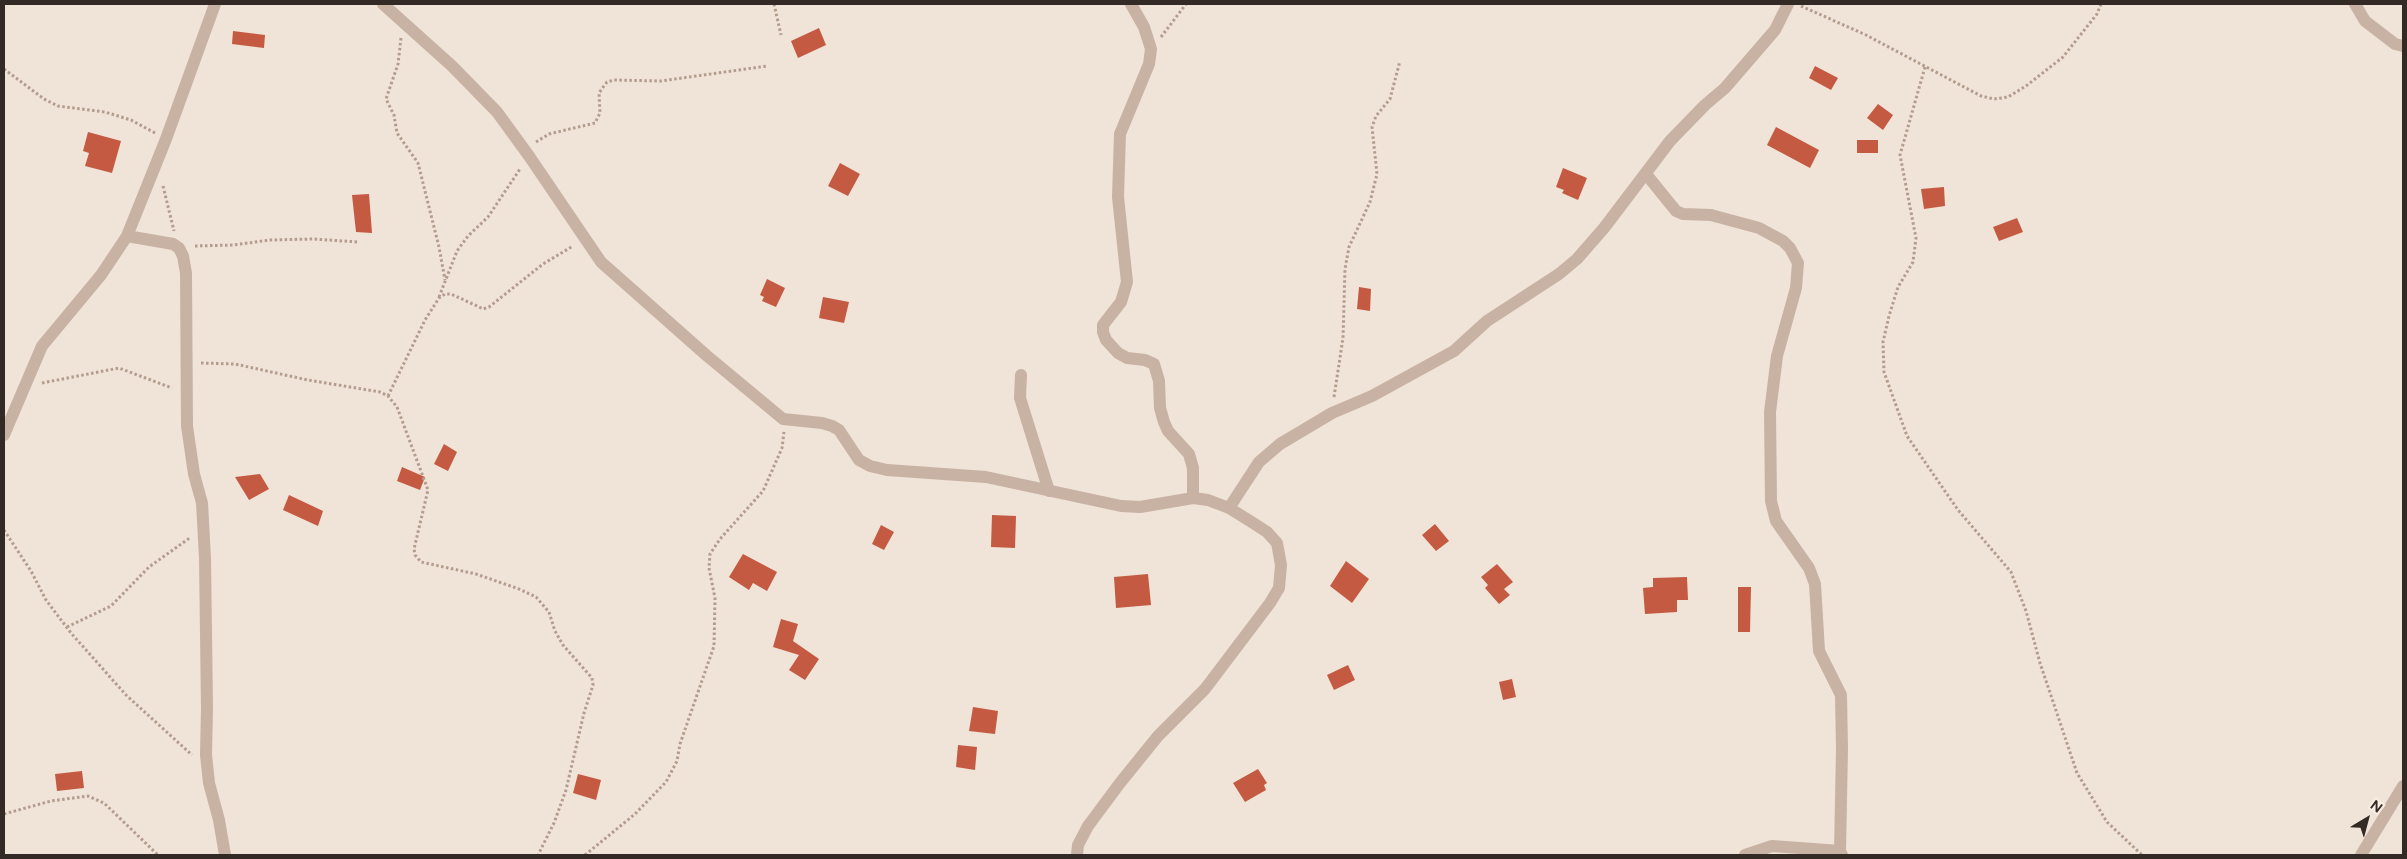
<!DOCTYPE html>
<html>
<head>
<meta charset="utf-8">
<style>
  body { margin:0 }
  #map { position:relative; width:2407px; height:859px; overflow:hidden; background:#f0e3d7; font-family:Figtree,sans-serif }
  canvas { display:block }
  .frame { position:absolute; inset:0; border:5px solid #332925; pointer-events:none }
  .north { position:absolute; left:2342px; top:794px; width:50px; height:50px; -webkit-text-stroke:4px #f8eee3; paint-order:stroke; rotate:37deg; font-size:14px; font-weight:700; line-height:20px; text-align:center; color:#332925 }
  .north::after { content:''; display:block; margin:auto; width:18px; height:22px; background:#332925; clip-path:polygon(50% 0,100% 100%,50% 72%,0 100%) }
</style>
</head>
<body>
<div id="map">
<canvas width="2407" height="859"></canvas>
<div class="frame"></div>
<div class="north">N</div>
</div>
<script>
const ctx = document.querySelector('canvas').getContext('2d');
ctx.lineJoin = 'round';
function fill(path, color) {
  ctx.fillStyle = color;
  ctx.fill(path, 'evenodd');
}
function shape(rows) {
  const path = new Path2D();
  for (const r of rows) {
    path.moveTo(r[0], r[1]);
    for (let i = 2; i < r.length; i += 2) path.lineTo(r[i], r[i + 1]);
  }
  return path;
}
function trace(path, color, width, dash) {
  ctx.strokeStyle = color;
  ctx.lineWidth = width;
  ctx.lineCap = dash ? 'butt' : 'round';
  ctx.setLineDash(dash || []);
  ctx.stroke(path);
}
const building = shape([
  [819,28,826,45,798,58,791,41],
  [233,31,265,35,264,48,232,44],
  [1815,66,1838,78,1831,90,1809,78],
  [1878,104,1893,115,1883,130,1867,118],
  [1776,127,1819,150,1810,168,1767,145],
  [88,132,121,141,112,173,85,166,89,153,83,151],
  [1857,140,1878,140,1878,153,1857,153],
  [840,163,860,174,848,196,828,186],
  [1563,168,1587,178,1578,200,1562,193,1564,190,1556,187],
  [1944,187,1945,206,1924,209,1921,189],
  [369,194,372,233,356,232,352,195],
  [2017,218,2023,232,1999,241,1993,227],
  [767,279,785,288,776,307,762,301,764,297,760,295],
  [1359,287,1371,289,1370,311,1357,309],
  [823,297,849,302,844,323,819,318],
  [444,444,457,452,448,471,434,464],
  [402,467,425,477,420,490,397,481],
  [260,474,269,489,249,500,235,477],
  [289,495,323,511,318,526,283,510],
  [992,515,1016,516,1015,548,991,547],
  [1435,524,1449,541,1436,551,1422,535],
  [881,525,894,532,884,550,872,544],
  [743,554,777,572,767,591,753,583,749,590,729,577],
  [1346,561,1369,579,1352,603,1330,586],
  [1497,564,1513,582,1504,589,1510,595,1499,604,1485,588,1488,585,1481,577],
  [1148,574,1151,605,1116,608,1114,577],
  [1687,577,1688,600,1677,600,1677,612,1645,614,1643,588,1653,587,1653,578],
  [1738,587,1751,587,1750,632,1738,632],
  [781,619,798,624,793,641,819,659,805,680,789,670,799,655,773,647],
  [1348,665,1355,680,1334,690,1327,675],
  [1512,679,1516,697,1503,700,1499,682],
  [973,707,998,711,995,734,969,731],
  [958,745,977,747,975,770,956,767],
  [1258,769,1267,783,1264,785,1266,790,1245,802,1233,783],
  [82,771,84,788,57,791,55,774],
  [578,774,601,780,596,800,573,793]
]);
const path = shape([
  [774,4,781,35],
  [1801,6,1866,35,1981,96,1994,99,2008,97,2026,86,2063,57,2097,14,2101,4],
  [1161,37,1186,4],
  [401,38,398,64,386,99,394,115,397,133,418,163,439,247,445,280],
  [1925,67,1900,155,1916,238,1913,262,1898,287,1889,316,1883,342,1884,372,1907,436,1958,510,2011,572,2026,611,2040,663,2077,773,2107,822,2142,855],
  [4,69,44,99,58,106,105,112,131,120,155,133],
  [536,142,549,134,595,123,600,113,599,93,607,82,614,80,661,81,767,66],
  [163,186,174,231],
  [195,246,233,245,270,240,313,239,358,242],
  [439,297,457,251,468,236,488,217,520,169],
  [201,363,235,364,308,380,380,392,388,396,397,407,428,490,414,549,415,555,421,562,476,574,519,589,536,597,549,612,555,631,563,645,592,678,593,685,584,713,566,790,554,823,538,855],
  [42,383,119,368,172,388],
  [388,396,425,320,439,298,445,294,451,294,477,306,483,309,489,307,543,264,573,246],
  [1334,397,1343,338,1345,269,1349,247,1370,202,1377,174,1372,127,1376,116,1390,99,1400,61],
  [4,530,31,571,46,600,71,633,126,695,192,755],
  [67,627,111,606,149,567,191,537],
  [4,814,51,801,88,796,104,803,158,855],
  [585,855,635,814,666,782,677,761,680,744,714,646,715,598,709,568,710,554,720,539,763,491,782,448,784,432]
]);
const minor = shape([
  [383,4,452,66,497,112,529,156,601,262,706,355,783,419,822,423,832,426,839,430,859,460,870,466,887,470,986,477,1121,506,1140,507,1193,498,1208,500,1229,508,1250,521,1267,532,1277,543,1281,565,1279,588,1270,603,1205,689,1158,736,1120,783,1088,826,1078,845,1077,855],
  [1131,4,1144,27,1151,49,1149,64,1120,134,1118,197,1127,282,1121,302,1103,325,1103,332,1106,340,1118,353,1127,358,1145,360,1154,364,1159,381,1160,408,1164,422,1168,431,1189,454,1193,468,1193,498],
  [2355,4,2365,21,2395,44,2403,46],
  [1646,174,1676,211,1683,214,1711,215,1759,228,1783,241,1790,248,1798,263,1796,288,1777,356,1770,412,1771,501,1776,521,1809,568,1815,584,1819,651,1841,695,1842,749,1840,851,1842,855],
  [127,236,173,244,179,248,183,256,186,273,187,426,194,474,202,503,205,558,207,708,206,755,209,783,219,820,225,855],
  [1021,375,1020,398,1049,491],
  [4,435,42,346,101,275,127,236,166,139,215,4],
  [1229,508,1259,462,1280,444,1332,413,1372,396,1454,351,1487,321,1559,274,1577,259,1604,228,1670,141,1705,105,1725,88,1775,30,1788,4],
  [1745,855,1772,846,1840,851],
  [2361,855,2403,786]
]);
fill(building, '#c45a42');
trace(path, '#b39c8e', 3, [2.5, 2.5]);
trace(minor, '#c8b2a4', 12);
</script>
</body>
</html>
